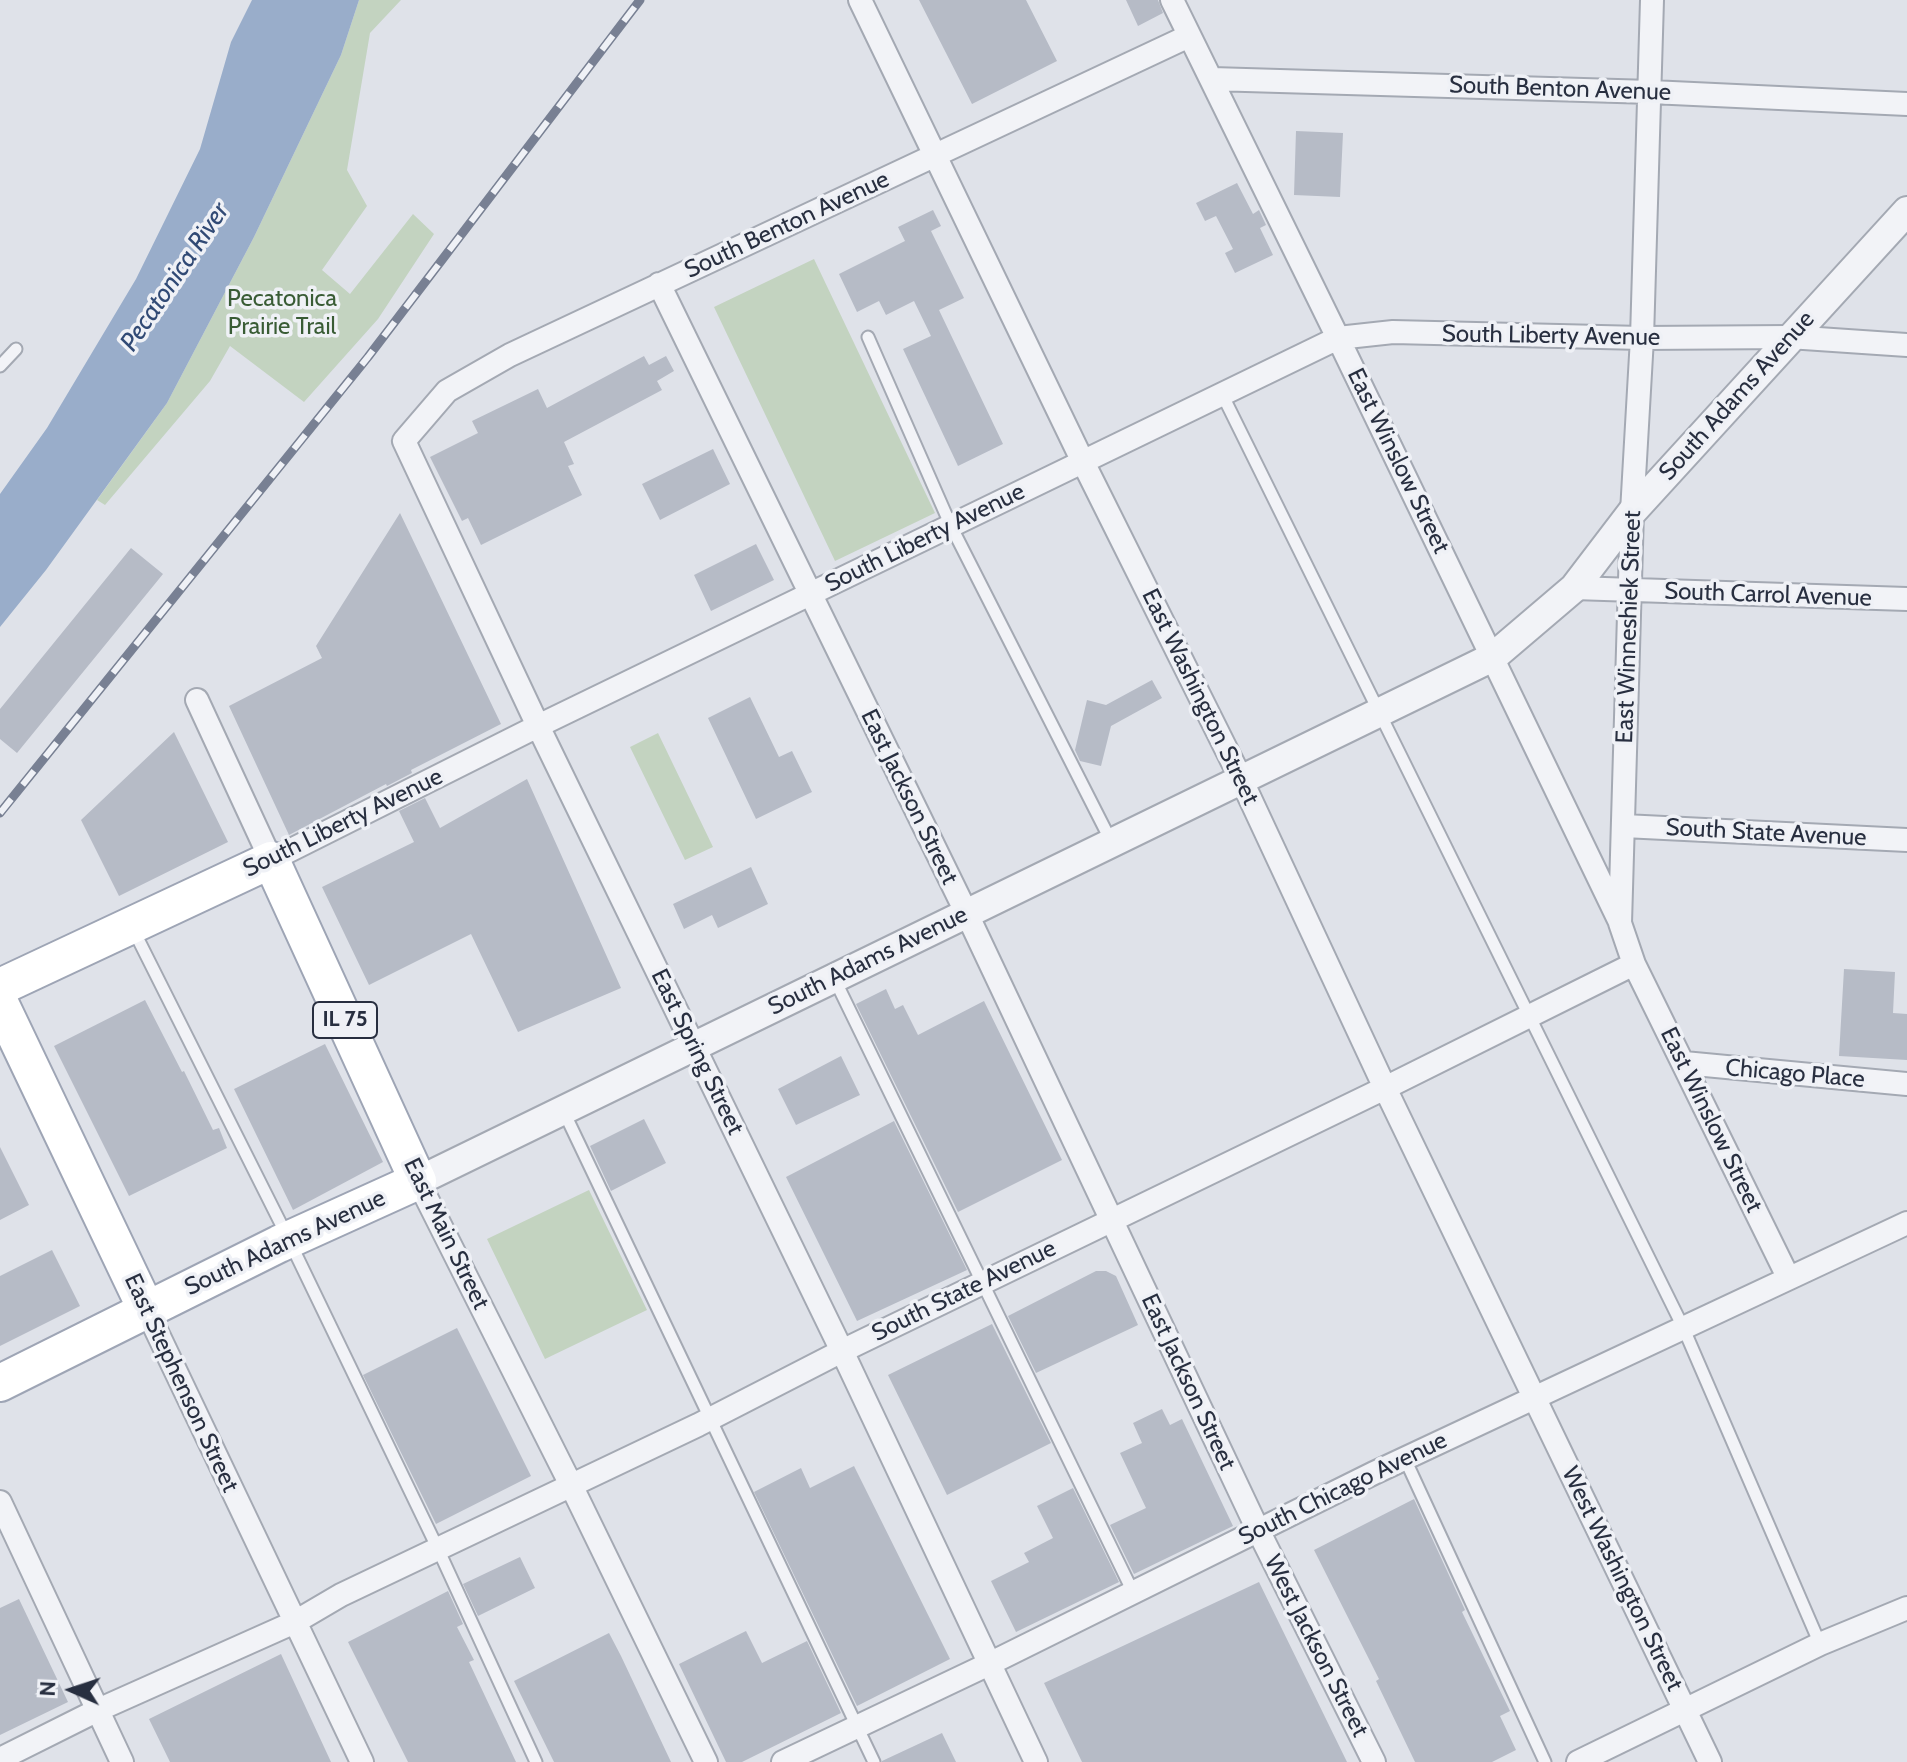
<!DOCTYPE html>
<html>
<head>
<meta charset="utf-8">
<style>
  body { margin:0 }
  #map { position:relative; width:1907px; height:1762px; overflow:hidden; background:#dfe2e9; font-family:Cabin,sans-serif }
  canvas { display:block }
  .north { position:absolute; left:32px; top:1650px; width:80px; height:80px; -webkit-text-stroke:6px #eff1f6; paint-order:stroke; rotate:273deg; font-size:22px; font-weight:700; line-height:32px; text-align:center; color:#282f40 }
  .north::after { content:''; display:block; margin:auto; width:28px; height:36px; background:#282f40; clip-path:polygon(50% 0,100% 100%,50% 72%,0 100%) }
</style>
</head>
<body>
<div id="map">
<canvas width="1907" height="1762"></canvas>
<div class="north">N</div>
</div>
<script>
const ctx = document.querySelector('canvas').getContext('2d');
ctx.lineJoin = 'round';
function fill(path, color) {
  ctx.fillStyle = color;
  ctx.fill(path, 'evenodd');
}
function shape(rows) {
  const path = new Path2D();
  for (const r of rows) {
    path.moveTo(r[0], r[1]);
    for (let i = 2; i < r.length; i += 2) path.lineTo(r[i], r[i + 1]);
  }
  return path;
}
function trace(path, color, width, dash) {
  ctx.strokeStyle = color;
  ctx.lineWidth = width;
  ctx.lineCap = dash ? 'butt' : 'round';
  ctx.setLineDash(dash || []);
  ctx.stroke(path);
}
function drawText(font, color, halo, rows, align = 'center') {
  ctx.font = font + ' Cabin,sans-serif';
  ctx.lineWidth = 7;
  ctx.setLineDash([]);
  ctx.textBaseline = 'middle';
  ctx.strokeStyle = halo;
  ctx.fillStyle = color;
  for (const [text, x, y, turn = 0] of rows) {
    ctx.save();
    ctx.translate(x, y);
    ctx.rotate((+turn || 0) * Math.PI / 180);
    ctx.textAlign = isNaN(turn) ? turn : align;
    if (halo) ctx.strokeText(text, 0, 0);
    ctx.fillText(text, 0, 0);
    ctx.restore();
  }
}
const green = shape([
  [359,0,401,0,370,33,347,170,367,206,322,270,350,294,413,214,434,234,378,319,304,402,230,346,210,381,105,505,97,500,167,403,254,237,341,55],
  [814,259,935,513,835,561,714,307],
  [658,733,713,847,685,860,630,747],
  [589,1190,647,1310,545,1359,487,1239]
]);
const water = shape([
  [252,0,359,0,341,55,254,237,167,403,46,570,0,627,0,494,47,428,136,279,200,149,231,42]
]);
const building = shape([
  [919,0,1026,0,1057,61,972,104],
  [1126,0,1158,0,1163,13,1138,26],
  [1296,131,1343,133,1340,197,1294,195],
  [1237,183,1253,214,1259,210,1266,225,1260,228,1273,255,1235,273,1225,253,1233,249,1216,216,1205,221,1196,203],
  [933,210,941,226,931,231,964,298,939,310,1003,444,958,466,903,349,931,336,914,301,886,315,879,301,857,312,839,274,905,241,898,227],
  [644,356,649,365,666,356,674,371,657,381,662,390,564,442,574,464,568,466,582,495,481,545,468,518,462,521,430,457,478,433,472,421,538,389,547,408],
  [713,449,730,484,660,520,642,484],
  [400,513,501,724,411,770,412,773,387,786,386,784,289,835,229,706,322,658,316,646],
  [756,544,774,580,711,611,694,575],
  [131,548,163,574,17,753,0,739,0,709],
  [1152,680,1162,698,1111,726,1101,766,1080,761,1075,750,1087,700,1106,705],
  [750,697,779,757,792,751,812,792,756,819,708,718],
  [174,732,228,842,119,896,81,820],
  [527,779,621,988,518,1032,471,934,369,985,322,887,414,842,399,811,425,798,440,828],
  [751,867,768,904,718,928,712,915,684,929,673,904],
  [1844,969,1895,972,1893,1013,1907,1014,1907,1060,1839,1056],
  [886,989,895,1009,903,1005,918,1035,984,1001,1062,1160,958,1212,856,1004],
  [145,1000,182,1072,184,1071,213,1130,219,1128,227,1148,129,1196,54,1046],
  [325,1044,383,1162,293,1210,234,1089],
  [841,1056,860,1095,796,1125,778,1089],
  [644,1119,666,1163,611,1191,590,1146],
  [894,1121,967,1270,857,1321,786,1177],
  [0,1147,29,1205,0,1220],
  [52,1250,80,1306,0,1346,0,1276],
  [1096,1271,1106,1271,1116,1276,1138,1325,1036,1373,1008,1316],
  [992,1324,1051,1443,947,1495,888,1375],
  [457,1328,531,1476,436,1524,363,1375],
  [1162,1409,1170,1425,1182,1419,1233,1526,1134,1574,1110,1525,1146,1508,1120,1453,1142,1443,1133,1423],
  [854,1466,950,1659,857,1706,754,1492,801,1468,810,1488],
  [1073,1488,1119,1582,1016,1632,991,1581,1029,1562,1024,1553,1053,1538,1037,1506],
  [1414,1499,1465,1610,1462,1612,1510,1711,1500,1716,1516,1750,1492,1762,1415,1762,1376,1681,1379,1679,1314,1550],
  [520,1557,535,1588,478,1616,463,1584],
  [1259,1582,1347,1762,1082,1762,1044,1683],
  [448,1591,463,1624,457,1627,474,1660,469,1662,516,1762,408,1762,348,1642],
  [19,1599,68,1702,0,1735,0,1608],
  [746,1631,762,1663,807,1641,841,1713,742,1762,726,1762,679,1664],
  [609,1633,621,1656,671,1762,554,1762,514,1681],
  [281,1654,331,1762,170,1762,149,1719],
  [942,1733,956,1762,882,1762,882,1761]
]);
const service = shape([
  [868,337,951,526,1111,841],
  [0,366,16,349],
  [1222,394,1683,1327,1820,1644],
  [134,931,289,1240,438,1549,536,1762],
  [834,978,1133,1592],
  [563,1110,874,1762],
  [1405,1459,1545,1762]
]);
const minor = shape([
  [860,0,1083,462,1241,779,1385,1088,1710,1762],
  [1172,0,1338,338,1619,920],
  [1652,0,1642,338,1632,512,1620,923,1634,964,1788,1277],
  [1212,79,1651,92,1907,104],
  [659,284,966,912,1258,1530,1374,1762],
  [1574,588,1907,599],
  [197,700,271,860,538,726,1338,338,1393,332,1642,338,1789,337,1907,345],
  [1624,826,1907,840],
  [1684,1063,1907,1084],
  [418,1181,571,1485,706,1762],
  [146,1309,362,1762],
  [0,1502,122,1762],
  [0,1759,98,1710,295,1622,341,1595,698,1425,842,1351,1385,1088,1634,964],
  [783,1762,989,1664,1374,1473,1907,1223],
  [1036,1762,842,1351,538,726,404,441,447,391,510,355,1189,36],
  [1578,1762,1820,1644,1907,1608]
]);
const tertiary = shape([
  [418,1181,1493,657,1574,588,1632,512,1907,211]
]);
const primary = shape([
  [0,987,271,860,418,1181,279,1244,0,1383],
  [0,1003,146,1309]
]);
const rail = shape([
  [0,813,368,357,640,0]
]);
const shields = [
  [345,1020,64]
];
const shieldNames = [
  ["IL 75",345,1020]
];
const streetNames = [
  ["South Benton Avenue",1560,89,2],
  ["South Benton Avenue",787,225,-25],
  ["South Liberty Avenue",1551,336,1],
  ["South Adams Avenue",1737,396,-48],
  ["East Winslow Street",1398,461,64],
  ["South Liberty Avenue",925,538,-26],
  ["South Carrol Avenue",1768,595,2],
  ["East Winneshiek Street",1629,627,-88],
  ["East Washington Street",1200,697,64],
  ["East Jackson Street",909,797,64],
  ["South Liberty Avenue",343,823,-26],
  ["South State Avenue",1766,833,3],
  ["South Adams Avenue",868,961,-26],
  ["East Spring Street",697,1052,64],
  ["Chicago Place",1795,1074,5],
  ["East Winslow Street",1711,1120,64],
  ["East Main Street",446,1234,64],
  ["South Adams Avenue",285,1243,-25],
  ["South State Avenue",964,1291,-26],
  ["East Jackson Street",1188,1382,65],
  ["East Stephenson Street",181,1383,65],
  ["South Chicago Avenue",1343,1489,-26],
  ["West Washington Street",1622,1579,64],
  ["West Jackson Street",1316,1646,63]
];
const parkNames = [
  ["Pecatonica",282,299],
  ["Prairie Trail",282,327]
];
const waterNames = [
  ["Pecatonica River",175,277,-56]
];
fill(green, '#c3d3c0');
fill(water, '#99adca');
fill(building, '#b6bbc6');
trace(service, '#a4a9b3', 15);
trace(minor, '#a4a9b3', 26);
trace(tertiary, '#a4a9b3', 32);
trace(primary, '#9ea5b5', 40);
trace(service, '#f2f3f7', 11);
trace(minor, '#f2f3f7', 22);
trace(tertiary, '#f2f3f7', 28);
trace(primary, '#fff', 36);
trace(rail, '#788093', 9);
trace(rail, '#eff1f6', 6, [18]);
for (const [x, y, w] of shields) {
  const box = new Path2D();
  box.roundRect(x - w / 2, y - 18, w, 36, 6);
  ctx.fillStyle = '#eff1f6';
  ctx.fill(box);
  trace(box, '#282f40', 2);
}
drawText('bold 22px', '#282f40', null, shieldNames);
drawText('24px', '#282f40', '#eff1f6', streetNames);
drawText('24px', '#395c35', '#eff1f6', parkNames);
drawText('italic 26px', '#314a75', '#eff1f6', waterNames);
</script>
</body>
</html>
